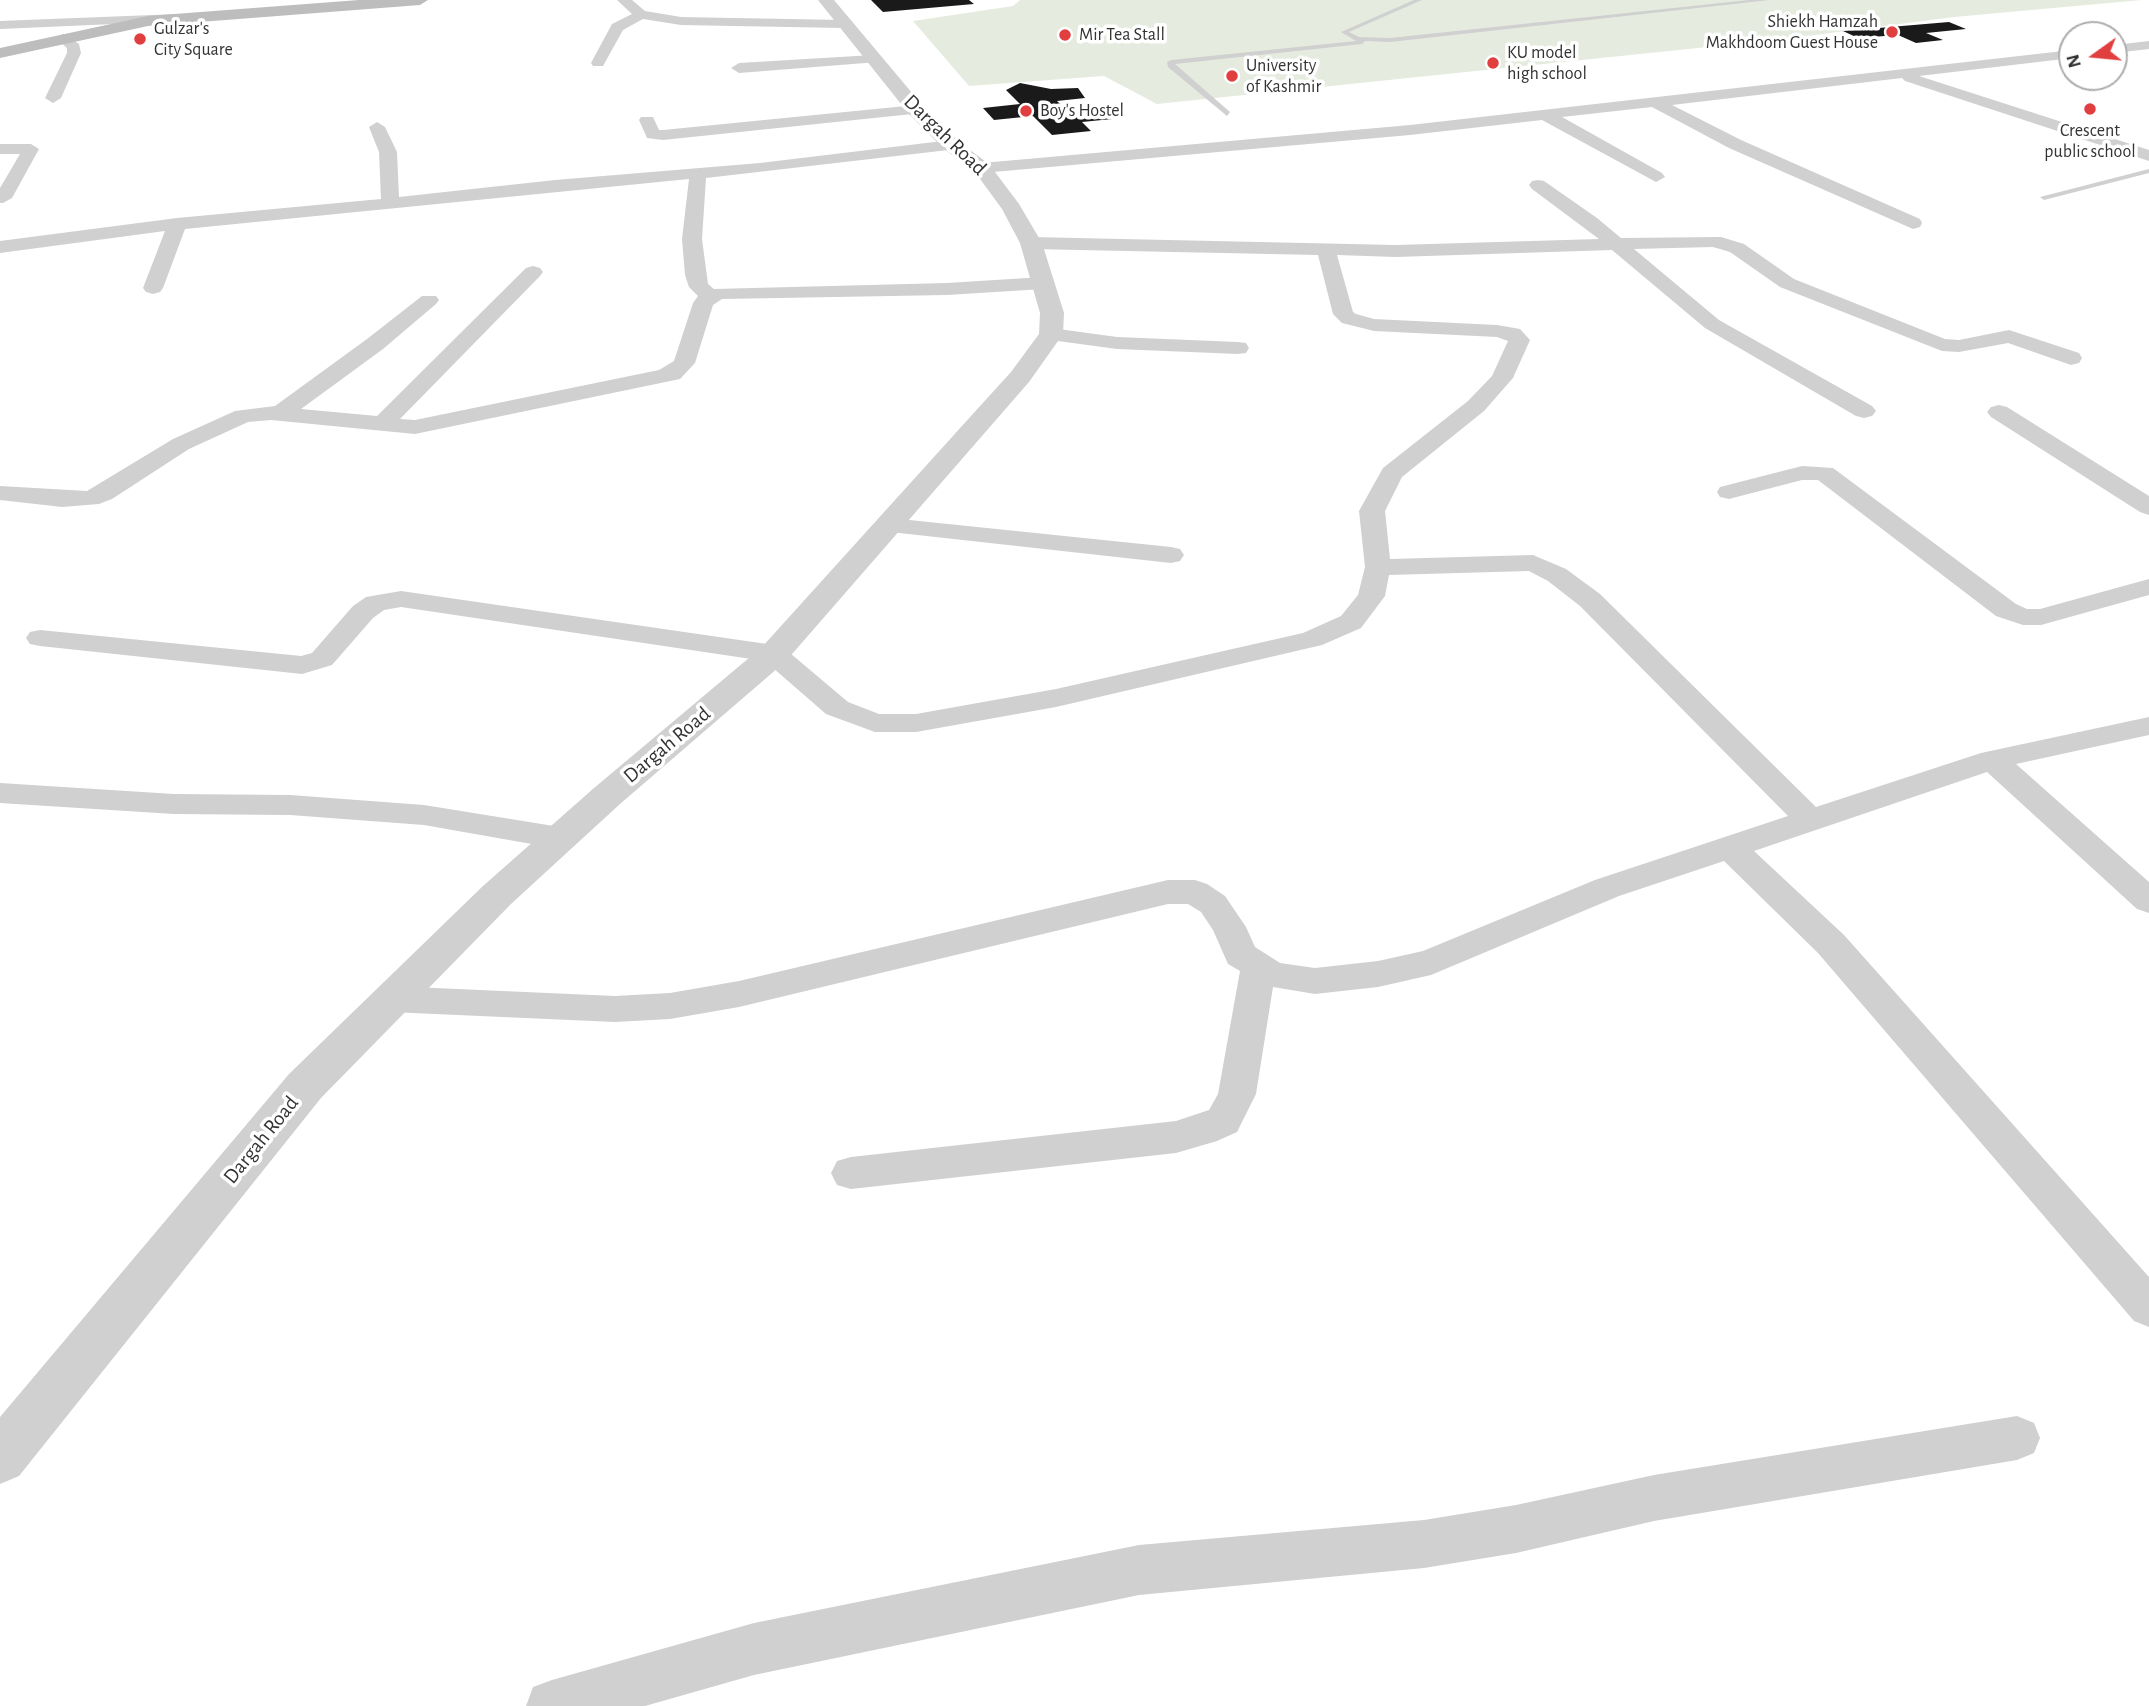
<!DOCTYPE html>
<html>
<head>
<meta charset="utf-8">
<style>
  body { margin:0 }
  #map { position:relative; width:2149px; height:1706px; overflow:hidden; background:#fff; font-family:"Alegreya Sans",sans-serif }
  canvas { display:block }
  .north { position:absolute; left:2058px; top:21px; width:70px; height:70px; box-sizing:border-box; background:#fff; border:2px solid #adadad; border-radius:50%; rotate:255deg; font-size:19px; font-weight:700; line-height:28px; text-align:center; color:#333 }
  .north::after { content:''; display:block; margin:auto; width:24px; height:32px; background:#e13e40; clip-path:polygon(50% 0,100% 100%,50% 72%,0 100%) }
</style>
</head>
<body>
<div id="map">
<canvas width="2149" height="1706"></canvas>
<div class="north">N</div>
</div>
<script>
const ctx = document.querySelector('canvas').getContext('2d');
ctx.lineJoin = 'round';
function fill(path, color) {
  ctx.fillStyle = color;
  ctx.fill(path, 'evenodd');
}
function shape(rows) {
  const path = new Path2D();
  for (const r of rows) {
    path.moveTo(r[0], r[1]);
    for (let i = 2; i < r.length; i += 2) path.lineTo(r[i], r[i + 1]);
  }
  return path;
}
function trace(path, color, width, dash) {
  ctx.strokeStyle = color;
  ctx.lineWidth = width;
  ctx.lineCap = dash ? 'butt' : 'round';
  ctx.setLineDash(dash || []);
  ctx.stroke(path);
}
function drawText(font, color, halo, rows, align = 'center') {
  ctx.font = font + ' "Alegreya Sans",sans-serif';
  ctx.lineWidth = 7;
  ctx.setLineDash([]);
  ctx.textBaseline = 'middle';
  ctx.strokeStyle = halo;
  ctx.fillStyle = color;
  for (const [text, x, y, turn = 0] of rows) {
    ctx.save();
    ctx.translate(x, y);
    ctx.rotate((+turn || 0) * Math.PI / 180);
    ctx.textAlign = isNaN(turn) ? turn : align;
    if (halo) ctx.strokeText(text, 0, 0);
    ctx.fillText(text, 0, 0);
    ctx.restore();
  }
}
const green = shape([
  [1020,0,2142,0,1954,17,1785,39,1157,104,1104,76,969,86,913,21,1013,6]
]);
const building = shape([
  [871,0,969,0,974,4,883,12],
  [1949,22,1966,29,1926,33,1943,40,1916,43,1898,35,1858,38,1843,31],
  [1020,83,1051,89,1078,88,1085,98,1057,101,1069,112,1100,109,1102,114,1112,119,1082,122,1091,131,1052,135,1033,116,994,120,983,108,1020,104,1006,90]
]);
const service = shape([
  [1414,0,1422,0,1349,32,1359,37,1390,38,1749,0,1770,0,1390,42,1365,41,1362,44,1175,64,1230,112,1227,116,1168,67,1167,62,1171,60,1356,41,1341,32,1414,0],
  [2149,169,2149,173,2044,200,2040,197,2149,169]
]);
const minor = shape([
  [617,0,632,0,645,11,681,17,843,20,850,24,843,28,681,25,643,19,623,30,603,66,593,66,591,63,612,24,632,14,617,0],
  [178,14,183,15,183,21,0,29,0,21,178,14],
  [63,34,79,44,81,53,61,98,53,103,45,98,67,53,67,48,56,38,63,34],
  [2149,41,2149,49,2114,53,2114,45,2149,41],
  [2072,50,2072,58,1919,76,2149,150,2149,161,1905,81,1902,78,1672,105,1741,140,1920,219,1922,223,1920,227,1913,229,1729,148,1652,107,1562,117,1662,173,1665,177,1656,182,1542,120,1410,135,982,173,973,168,982,163,1410,125,2072,50],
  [873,55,880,59,878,62,739,73,731,68,739,63,873,55],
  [916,105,924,110,922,113,663,140,647,138,639,120,641,117,653,117,659,130,663,130,916,105],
  [377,122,385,127,397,152,399,197,555,180,760,163,951,140,959,145,957,149,706,178,702,239,708,284,714,289,947,283,1043,277,1050,279,1053,283,1050,287,1043,289,947,295,722,299,713,305,695,363,680,379,415,434,271,420,248,422,189,449,112,499,99,504,62,507,0,500,0,486,87,491,173,439,235,411,275,406,367,339,422,296,436,296,439,300,436,304,383,349,301,409,377,416,526,268,533,266,540,268,543,272,540,276,400,419,415,420,659,370,674,361,693,303,698,296,689,287,685,275,682,239,689,179,185,229,163,288,160,292,153,294,146,292,143,288,165,231,0,253,0,241,177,218,381,199,379,152,369,127,377,122],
  [0,144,31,144,39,149,12,198,3,203,0,203,0,188,20,154,0,154,0,144],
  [1538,180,1544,181,1597,218,1621,238,1721,237,1744,244,1794,279,1945,339,1959,340,2009,330,2079,353,2082,358,2079,363,2071,365,2008,343,1959,352,1942,351,1780,287,1730,252,1713,247,1634,249,1719,320,1872,406,1876,411,1872,416,1864,418,1856,416,1705,328,1612,250,1396,257,1337,255,1353,312,1356,314,1374,319,1497,325,1520,329,1530,340,1513,378,1484,411,1402,477,1385,511,1390,559,1533,555,1566,569,1600,594,1816,807,1981,753,2149,717,2149,735,2016,764,2149,882,2149,913,2137,909,1987,772,1754,851,1844,935,2149,1277,2149,1327,2134,1321,1818,953,1724,861,1619,896,1431,975,1378,987,1315,994,1273,987,1256,1094,1237,1132,1217,1141,1176,1153,851,1189,837,1185,831,1173,837,1161,851,1157,1176,1121,1209,1110,1218,1094,1240,971,1228,964,1213,930,1201,912,1188,904,1168,904,739,1007,670,1019,615,1022,390,1012,377,1008,372,999,377,990,390,986,615,996,670,993,739,981,1168,880,1195,880,1207,884,1225,896,1246,927,1255,947,1280,963,1315,968,1378,961,1423,951,1595,880,1788,816,1580,606,1548,581,1529,571,1389,575,1385,596,1361,628,1322,645,1056,707,916,732,875,732,826,714,765,661,401,607,384,610,373,618,332,665,302,674,40,646,30,644,26,638,30,632,40,630,301,656,312,653,353,606,366,597,401,591,774,645,784,648,848,702,879,714,916,714,1056,689,1303,633,1341,616,1358,595,1365,567,1359,511,1383,468,1468,401,1492,376,1508,341,1497,337,1374,331,1342,323,1333,314,1318,255,1031,249,1021,243,1031,237,1396,245,1599,239,1532,189,1529,185,1532,181,1538,180],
  [1051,328,1117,337,1238,342,1246,343,1249,348,1246,353,1238,354,1117,349,1043,339,1040,334,1043,329,1051,328],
  [1999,405,2007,407,2149,496,2149,515,2140,512,1991,417,1987,412,1991,407,1999,405],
  [1802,466,1833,468,2016,604,2027,609,2040,609,2149,579,2149,595,2041,625,2023,625,1996,616,1818,480,1802,480,1729,499,1720,497,1717,492,1720,487,1802,466],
  [890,518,1171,547,1180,549,1184,555,1180,561,1171,563,881,531,877,526,881,521,890,518],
  [0,783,174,794,290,795,424,805,560,827,572,830,576,838,572,846,560,849,424,825,290,815,174,814,0,803,0,783],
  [2017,1416,2034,1423,2040,1438,2034,1453,2017,1460,1654,1521,1516,1553,1424,1568,1139,1595,754,1675,645,1706,526,1706,533,1687,552,1680,754,1623,1139,1545,1424,1520,1516,1505,1654,1475,2017,1416]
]);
const tertiary = shape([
  [818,0,834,0,923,106,958,141,989,164,1019,204,1042,243,1064,313,1063,334,1029,382,786,661,620,804,511,904,321,1098,19,1476,0,1484,0,1417,289,1074,483,886,594,788,762,647,971,416,1011,372,1039,334,1040,313,1020,243,1002,209,975,172,944,149,909,114,818,0]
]);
const secondary = shape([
  [359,0,428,0,420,5,148,26,0,58,0,48,148,16,359,0]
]);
const markers = [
  [1892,32,7,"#e13e40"],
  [1065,35,7,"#e13e40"],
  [140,39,7,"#e13e40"],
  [1493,63,7,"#e13e40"],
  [1232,76,7,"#e13e40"],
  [2090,109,7,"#e13e40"],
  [1026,111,7,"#e13e40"]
];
const farPoinames = [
  ["Shiekh Hamzah",1878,22,"right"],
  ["Makhdoom Guest House",1878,43,"right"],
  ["Gulzar's",154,29],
  ["City Square",154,50],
  ["Mir Tea Stall",1079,35],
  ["KU model",1507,53],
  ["high school",1507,74],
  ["University",1246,66],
  ["of Kashmir",1246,87],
  ["Boy's Hostel",1040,111],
  ["Crescent",2090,131,"center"],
  ["public school",2090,152,"center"]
];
const streetNames = [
  ["Dargah Road",945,135,44],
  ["Dargah Road",667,745,-40],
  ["Dargah Road",261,1140,-51]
];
fill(green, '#e5ecdf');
fill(building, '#1a1a1a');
fill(service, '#d0d0d0');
fill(minor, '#d0d0d0');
fill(tertiary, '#d0d0d0');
fill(secondary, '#bdbdbd');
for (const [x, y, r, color] of markers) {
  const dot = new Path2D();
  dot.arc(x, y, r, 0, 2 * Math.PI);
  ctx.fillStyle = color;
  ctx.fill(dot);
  trace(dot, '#fff', 2.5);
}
drawText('18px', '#333', '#fff', farPoinames, 'left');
drawText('21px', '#333', '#fff', streetNames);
</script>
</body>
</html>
